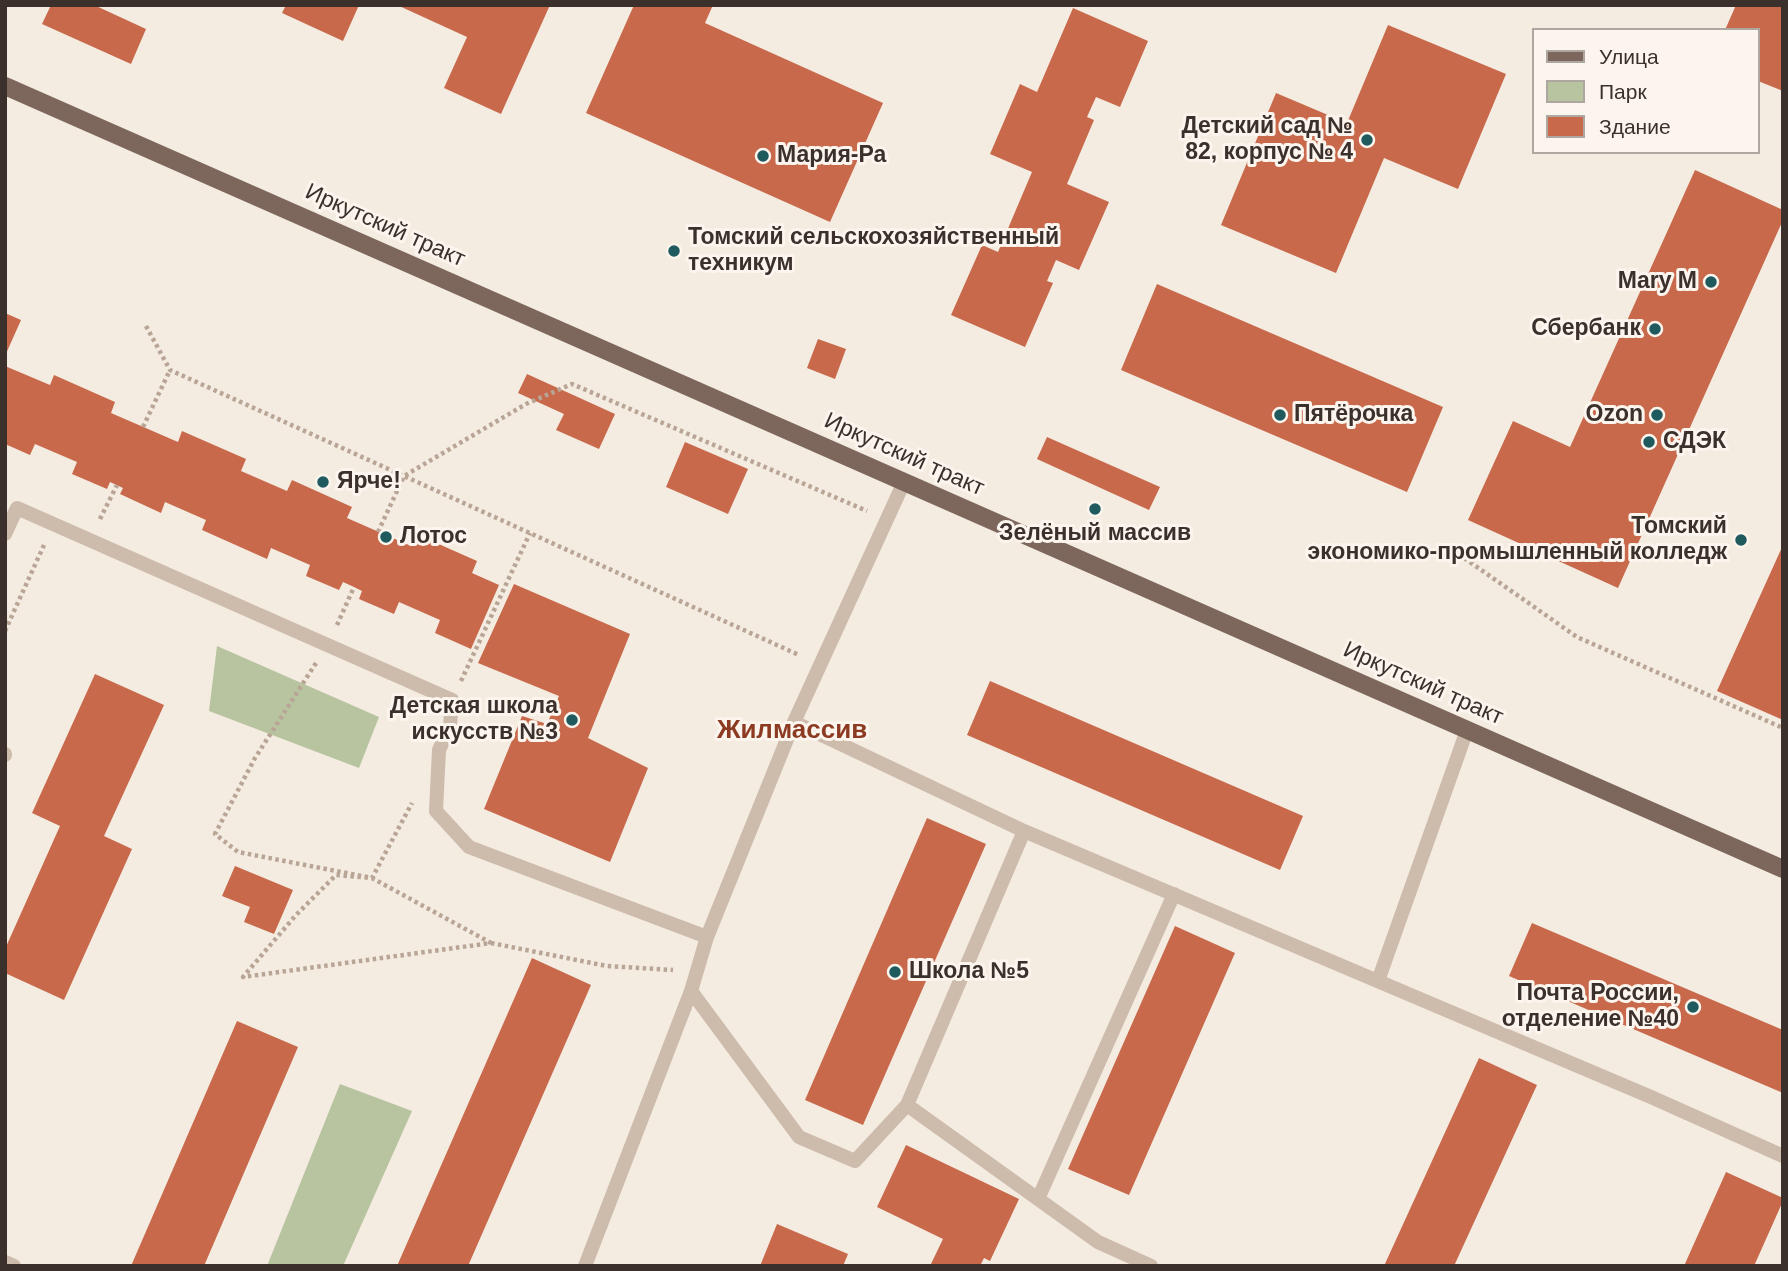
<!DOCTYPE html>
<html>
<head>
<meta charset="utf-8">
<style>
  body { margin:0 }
  #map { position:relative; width:1788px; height:1271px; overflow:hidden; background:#f4ebe1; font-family:Helvetica,sans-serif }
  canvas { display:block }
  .frame { position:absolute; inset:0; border:7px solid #3b302b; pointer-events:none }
  .legend { position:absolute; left:1532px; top:28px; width:228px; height:126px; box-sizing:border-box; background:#fbf5ee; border:2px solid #aea6a0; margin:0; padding:9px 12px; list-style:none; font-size:21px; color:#3b302b }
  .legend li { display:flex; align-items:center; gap:14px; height:35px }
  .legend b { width:35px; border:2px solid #aea6a0 }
</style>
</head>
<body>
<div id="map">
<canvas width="1788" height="1271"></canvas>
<div class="frame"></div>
<ul class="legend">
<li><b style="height:9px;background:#7d675c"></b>Улица</li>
<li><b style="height:19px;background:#b8c4a0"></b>Парк</li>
<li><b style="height:19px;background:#c8694b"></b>Здание</li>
</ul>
</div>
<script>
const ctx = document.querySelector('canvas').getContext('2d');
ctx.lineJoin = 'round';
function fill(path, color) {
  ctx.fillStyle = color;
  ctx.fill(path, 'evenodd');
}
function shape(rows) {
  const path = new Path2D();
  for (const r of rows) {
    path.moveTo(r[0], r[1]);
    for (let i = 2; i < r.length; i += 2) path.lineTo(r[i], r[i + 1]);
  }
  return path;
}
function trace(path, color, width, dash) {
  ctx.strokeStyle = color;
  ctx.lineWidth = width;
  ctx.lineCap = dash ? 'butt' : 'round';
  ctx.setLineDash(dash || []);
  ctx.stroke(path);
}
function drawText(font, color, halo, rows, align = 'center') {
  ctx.font = font + ' Helvetica,sans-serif';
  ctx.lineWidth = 6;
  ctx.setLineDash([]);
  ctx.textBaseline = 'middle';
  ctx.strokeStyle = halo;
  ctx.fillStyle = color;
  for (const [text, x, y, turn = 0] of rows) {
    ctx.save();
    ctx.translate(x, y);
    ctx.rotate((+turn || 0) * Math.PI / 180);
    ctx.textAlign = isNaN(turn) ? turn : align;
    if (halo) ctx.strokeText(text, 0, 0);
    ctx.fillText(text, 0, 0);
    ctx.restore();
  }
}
const green = shape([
  [217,646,379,717,359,768,209,711],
  [340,1084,412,1111,343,1266,267,1266]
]);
const building = shape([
  [51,5,94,5,146,29,131,64,42,24],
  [286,5,359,5,343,41,282,13],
  [397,5,550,5,501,114,444,88,467,37],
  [634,5,713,5,705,23,883,103,830,222,586,113],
  [1736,5,1783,5,1783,91,1758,81,1758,30,1725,30],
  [1073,8,1148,41,1120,107,1096,97,1087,117,1094,120,1067,184,1109,202,1079,270,1056,260,1047,281,1053,283,1025,347,951,315,982,245,998,252,1032,172,990,154,1020,84,1037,92],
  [1388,25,1506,74,1458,189,1384,158,1336,273,1221,225,1276,93,1347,123],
  [1695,170,1783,210,1783,220,1618,588,1468,520,1513,421,1570,447],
  [1157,284,1443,407,1407,492,1121,370],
  [5,313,21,320,5,356],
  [818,339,846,349,835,379,807,368],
  [5,366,50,385,54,375,115,402,111,413,178,442,182,431,246,459,241,471,287,491,292,480,352,507,347,518,411,546,416,534,477,561,472,573,499,585,471,649,435,633,440,620,399,602,394,614,359,599,362,591,354,587,343,582,339,590,306,576,310,565,271,548,267,559,202,530,206,520,165,502,161,513,120,494,123,488,110,482,107,489,72,474,77,462,35,444,30,455,5,444],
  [527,374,615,414,599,449,556,430,564,414,518,393],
  [1047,437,1160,487,1149,510,1037,459],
  [685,442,748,469,728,514,666,487],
  [1783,545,1783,720,1717,691],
  [514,584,630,634,588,738,648,768,610,862,484,809,522,716,547,724,559,696,478,663],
  [95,674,164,705,104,836,132,849,64,1000,5,973,5,949,60,826,32,813],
  [990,681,1303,816,1280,870,967,735],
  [927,818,986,844,863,1125,805,1100],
  [235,866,293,890,274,934,244,922,250,907,222,896],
  [1532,923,1783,1030,1783,1093,1509,976],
  [1175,926,1235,953,1129,1195,1068,1169],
  [532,958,591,985,468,1266,397,1266],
  [237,1021,298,1047,204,1266,131,1266],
  [1479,1058,1537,1085,1454,1266,1384,1266],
  [906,1145,1019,1199,990,1261,984,1258,980,1266,930,1266,943,1239,877,1207],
  [1726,1172,1783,1198,1783,1201,1754,1266,1684,1266],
  [777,1224,848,1254,843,1266,760,1266]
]);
const path = shape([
  [146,326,170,370,799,655],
  [143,427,170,370],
  [100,519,117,485],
  [378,532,404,476,526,404,572,384,867,511],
  [1447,546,1577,637,1783,728],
  [337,625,354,587],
  [5,631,44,545],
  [316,663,255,758,215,834,238,852,372,878,491,943,243,977,296,915,336,875,372,878,412,803],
  [461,681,530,533],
  [491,943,607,966,673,970]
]);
const service = shape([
  [5,534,17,508,452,700,450,726,439,750,436,811,469,847,707,937],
  [794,722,1024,831,1651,1097,1783,1156],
  [5,754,5,755],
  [1378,981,1467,730],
  [691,991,799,1137,855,1161,907,1105,1024,831],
  [907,1105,1098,1242,1151,1266],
  [1038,1199,1174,894],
  [5,1262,14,1266],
  [585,1266,691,991,707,937,794,722,904,482]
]);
const primary = shape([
  [5,86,1783,869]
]);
const markers = [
  [1367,140,7,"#1f5a5e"],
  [763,156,7,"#1f5a5e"],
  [674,251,7,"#1f5a5e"],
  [1711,282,7,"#1f5a5e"],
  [1655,329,7,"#1f5a5e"],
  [1280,415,7,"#1f5a5e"],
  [1657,415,7,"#1f5a5e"],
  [1649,442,7,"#1f5a5e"],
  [323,482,7,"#1f5a5e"],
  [1095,509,7,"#1f5a5e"],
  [386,537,7,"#1f5a5e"],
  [1741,540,7,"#1f5a5e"],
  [572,720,7,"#1f5a5e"],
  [895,972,7,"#1f5a5e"],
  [1693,1007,7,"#1f5a5e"]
];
const poiNames = [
  ["Детский сад №",1353,127],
  ["82, корпус № 4",1353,153],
  ["Мария-Ра",777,156,"left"],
  ["Томский сельскохозяйственный",688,238,"left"],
  ["техникум",688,264,"left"],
  ["Mary M",1697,282],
  ["Сбербанк",1641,329],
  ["Пятёрочка",1294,415,"left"],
  ["Ozon",1643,415],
  ["СДЭК",1663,442,"left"],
  ["Ярче!",337,482,"left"],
  ["Томский",1727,527],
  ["экономико-промышленный колледж",1727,553],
  ["Зелёный массив",1095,534,"center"],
  ["Лотос",400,537,"left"],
  ["Детская школа",558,707],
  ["искусств №3",558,733],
  ["Школа №5",909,972,"left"],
  ["Почта России,",1679,994],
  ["отделение №40",1679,1020]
];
const streetNames = [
  ["Иркутский тракт",385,226,24],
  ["Иркутский тракт",904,455,24],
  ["Иркутский тракт",1423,684,24]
];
const quarterNames = [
  ["Жилмассив",792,731]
];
fill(green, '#b8c4a0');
fill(building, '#c8694b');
trace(path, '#b9a596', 4.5, [3.5, 3.5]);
trace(service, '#cdbbac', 14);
trace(primary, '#7d675c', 18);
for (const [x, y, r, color] of markers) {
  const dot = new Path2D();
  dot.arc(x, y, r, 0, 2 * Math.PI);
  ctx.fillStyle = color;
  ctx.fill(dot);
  trace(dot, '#fbf5ee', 2.5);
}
drawText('bold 23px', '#3b302b', '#fbf5ee', poiNames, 'right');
drawText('23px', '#3b302b', '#fbf5ee', streetNames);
drawText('bold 26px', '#8c3b22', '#fbf5ee', quarterNames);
</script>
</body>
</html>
